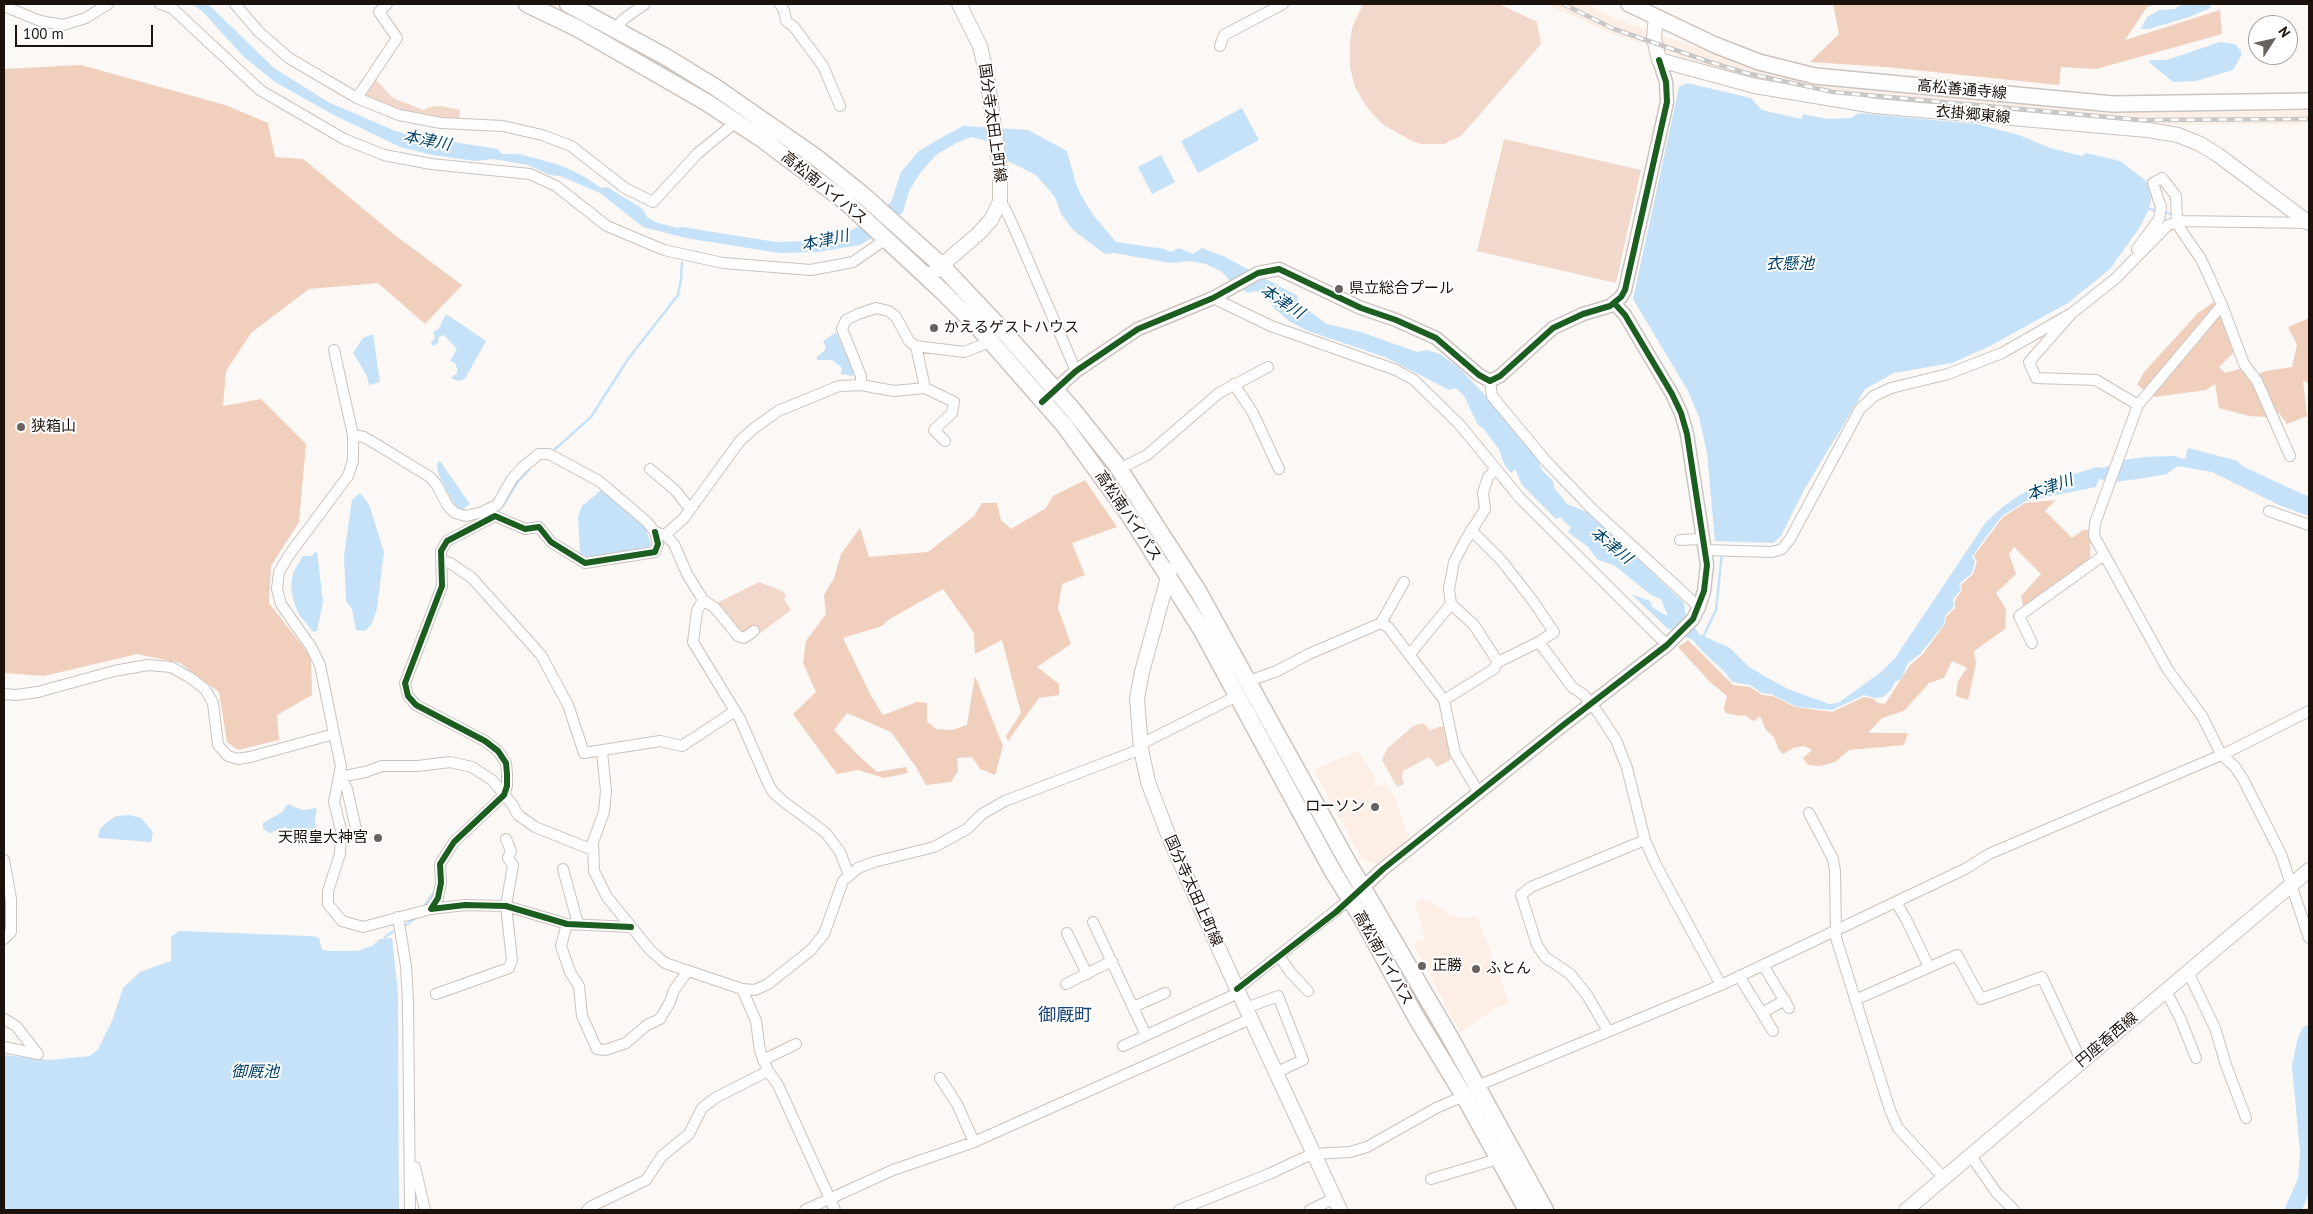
<!DOCTYPE html>
<html>
<head>
<meta charset="utf-8">
<style>
  body { margin:0 }
  #map { position:relative; width:2313px; height:1214px; overflow:hidden; background:#fbf8f5; font-family:"PT Sans",sans-serif }
  canvas { display:block }
  .frame { position:absolute; inset:0; border:5px solid #1c120c; pointer-events:none }
  .north { position:absolute; left:2248px; top:15px; width:50px; height:50px; box-sizing:border-box; background:#fff; border:1px solid #a4a09e; border-radius:50%; rotate:55deg; font-size:14px; font-weight:700; line-height:20px; text-align:center; color:#1c120c }
  .north::after { content:''; display:block; margin:auto; width:18px; height:22px; background:#6a625e; clip-path:polygon(50% 0,100% 100%,50% 72%,0 100%) }
  .scale { position:absolute; left:15px; top:25px; width:138px; height:22px; box-sizing:border-box; border:2px solid #1c120c; border-top:0; padding-left:6px; font-size:15px; line-height:18px; white-space:nowrap; color:#1c120c; -webkit-text-stroke:4px #fff; paint-order:stroke }
</style>
</head>
<body>
<div id="map">
<canvas width="2313" height="1214"></canvas>
<div class="frame"></div>
<div class="north">N</div>
<div class="scale">100 m</div>
</div>
<script>
const ctx = document.querySelector('canvas').getContext('2d');
ctx.lineJoin = 'round';
function fill(path, color) {
  ctx.fillStyle = color;
  ctx.fill(path, 'evenodd');
}
function shape(rows) {
  const path = new Path2D();
  for (const r of rows) {
    path.moveTo(r[0], r[1]);
    for (let i = 2; i < r.length; i += 2) path.lineTo(r[i], r[i + 1]);
  }
  return path;
}
function trace(path, color, width, dash) {
  ctx.strokeStyle = color;
  ctx.lineWidth = width;
  ctx.lineCap = dash ? 'butt' : 'round';
  ctx.setLineDash(dash || []);
  ctx.stroke(path);
}
function drawText(font, color, halo, rows, align = 'center') {
  ctx.font = font + ' "PT Sans","Noto Sans JP",sans-serif';
  ctx.lineWidth = 4;
  ctx.setLineDash([]);
  ctx.textBaseline = 'middle';
  ctx.strokeStyle = halo;
  ctx.fillStyle = color;
  for (const [text, x, y, turn = 0] of rows) {
    ctx.save();
    ctx.translate(x, y);
    ctx.rotate((+turn || 0) * Math.PI / 180);
    ctx.textAlign = isNaN(turn) ? turn : align;
    if (halo) ctx.strokeText(text, 0, 0);
    ctx.fillText(text, 0, 0);
    ctx.restore();
  }
}
const built = shape([
  [1546,4,1586,4,1616,19,1748,65,1834,84,1878,90,2140,110,2206,112,2309,111,2309,124,2141,125,1878,102,1746,78,1612,34],
  [1357,751,1375,777,1374,788,1387,784,1394,796,1410,842,1388,860,1375,864,1362,859,1314,770],
  [1422,898,1454,916,1466,918,1477,916,1509,1003,1495,1008,1460,1033,1413,943,1425,939,1415,903]
]);
const green = shape([
  [1363,4,1499,4,1537,22,1541,44,1461,136,1444,144,1421,144,1412,141,1382,124,1366,106,1355,87,1350,67,1350,42,1352,28],
  [375,79,393,98,413,106,424,110,429,107,441,106,460,110,459,121,411,116,361,97],
  [1504,139,1641,170,1616,283,1477,251],
  [759,582,782,591,786,595,784,599,791,610,747,643,715,604],
  [1423,723,1430,730,1446,725,1453,755,1449,761,1437,767,1429,757,1403,771,1402,777,1404,784,1397,787,1382,760,1387,749,1413,726]
]);
const forest = shape([
  [1833,4,2157,4,2147,7,2125,40,2220,10,2222,34,2096,69,2061,67,2059,85,1886,67,1810,62,1839,34],
  [81,65,225,105,268,123,275,157,303,159,396,236,462,285,425,324,378,283,309,289,251,333,226,371,223,406,261,399,306,444,299,522,271,566,269,603,311,657,312,695,277,715,279,740,238,750,227,742,219,692,180,663,137,654,44,676,4,673,4,69],
  [2215,301,2222,314,2234,352,2219,367,2225,373,2240,369,2249,378,2266,371,2292,367,2297,345,2288,327,2309,318,2309,384,2303,380,2307,416,2287,424,2279,413,2267,417,2249,416,2219,408,2215,384,2206,390,2155,397,2137,385,2144,372,2198,313],
  [1085,480,1117,527,1072,543,1085,575,1062,584,1058,608,1071,644,1037,667,1059,684,1059,695,1039,698,1008,741,1006,736,1021,713,1002,640,975,654,974,633,943,589,888,620,882,626,843,638,871,696,883,715,917,702,927,703,927,721,936,729,952,730,967,725,975,676,1003,746,995,775,980,769,972,757,957,758,958,771,951,782,926,785,916,767,891,732,847,713,834,730,857,754,877,772,906,767,908,773,884,778,858,770,837,774,793,714,816,692,803,663,806,641,826,614,824,595,834,578,841,554,860,528,869,557,928,552,974,516,982,503,997,503,1001,520,1011,529,1046,508,1053,496],
  [2056,500,2045,511,2072,538,2083,530,2091,530,2090,560,2023,606,2021,596,2041,574,2014,547,2009,554,2016,574,1996,593,2006,609,2005,629,1974,651,1976,663,1968,700,1956,696,1958,681,1967,668,1952,661,1944,678,1929,683,1904,711,1882,718,1868,733,1908,733,1904,745,1849,750,1835,762,1820,766,1808,765,1803,758,1812,750,1804,746,1793,748,1783,754,1778,748,1774,737,1766,730,1760,716,1754,721,1744,715,1739,716,1726,713,1724,708,1727,696,1710,682,1678,647,1688,640,1733,685,1750,687,1762,695,1773,696,1795,707,1832,712,1864,697,1874,699,1877,703,1885,704,1910,665,1922,655,1945,624,1946,617,1955,608,1955,600,1962,590,1961,585,1973,574,1977,562,1974,556,2003,517,2025,503]
]);
const water = shape([
  [192,4,208,4,274,68,328,102,393,130,408,135,498,149,502,154,519,154,560,165,585,177,601,188,607,187,643,209,647,217,655,222,677,228,682,227,776,242,814,241,846,233,873,219,891,202,901,172,919,151,937,140,963,126,1028,130,1067,151,1076,184,1082,197,1094,216,1116,242,1164,249,1171,252,1179,248,1193,254,1202,248,1225,257,1298,296,1297,302,1327,324,1361,332,1417,352,1426,350,1440,354,1459,368,1487,397,1539,461,1542,470,1553,481,1555,489,1567,504,1590,513,1684,603,1685,612,1699,634,1730,648,1748,666,1766,677,1788,689,1829,704,1838,703,1881,672,1895,658,1986,522,2005,505,2023,493,2051,481,2097,467,2103,468,2124,460,2145,457,2174,456,2185,459,2188,448,2238,461,2242,466,2309,497,2309,516,2281,506,2212,472,2178,466,2167,474,2138,479,2115,482,2099,479,2096,487,2026,501,2002,516,1988,534,1972,557,1975,561,1972,573,1959,584,1961,590,1953,599,1954,606,1945,616,1944,624,1920,654,1908,663,1901,679,1895,682,1891,690,1883,697,1874,698,1864,695,1832,710,1797,707,1771,694,1762,693,1750,685,1732,682,1725,672,1702,651,1693,640,1667,628,1631,594,1650,601,1653,608,1668,616,1661,599,1651,595,1614,565,1598,560,1588,547,1568,532,1571,528,1560,517,1556,519,1522,485,1515,469,1511,473,1504,464,1500,451,1484,429,1478,425,1464,396,1456,388,1449,390,1385,357,1308,331,1289,321,1274,308,1268,298,1257,291,1248,293,1229,280,1222,272,1206,264,1189,261,1171,263,1114,253,1105,254,1074,231,1061,214,1055,197,1036,175,1008,161,987,141,971,137,956,143,936,155,920,173,909,191,903,212,885,230,860,245,818,252,779,253,686,238,643,227,600,193,560,176,550,175,528,165,493,159,476,161,432,155,400,147,332,114,275,82,244,57,202,11],
  [2183,4,2211,4,2210,8,2192,16,2149,29,2141,29,2147,17,2160,10,2175,9],
  [2220,42,2235,44,2241,51,2241,56,2233,70,2196,81,2173,82,2149,62,2150,60,2167,60],
  [1687,83,1751,98,1762,110,1801,119,1803,114,1827,119,1851,118,1859,113,1977,124,2019,135,2050,148,2082,156,2086,153,2120,161,2145,180,2150,188,2152,195,2149,209,2140,227,2110,269,2068,303,1990,346,1952,363,1894,373,1865,389,1804,490,1781,536,1773,543,1715,541,1707,453,1699,417,1688,391,1633,299,1679,87],
  [1242,108,1259,140,1198,173,1181,141],
  [1161,155,1175,182,1152,194,1138,167],
  [446,314,486,341,465,379,458,381,451,378,457,373,457,368,455,363,450,361,457,349,444,335,439,337,438,343,433,346,431,343,435,337,433,332,439,328],
  [836,332,853,370,853,376,841,374,842,368,832,360,817,360,817,357,825,350,826,347,823,341],
  [373,334,380,382,369,385,367,376,353,353,363,338],
  [440,461,470,504,463,509,459,509,454,504,438,474,437,463],
  [601,490,645,527,651,544,649,548,589,558,580,554,578,516,582,506],
  [360,493,369,504,384,552,377,609,371,625,365,631,356,630,352,609,346,601,344,556,352,500],
  [317,551,323,602,317,631,313,632,298,613,293,599,291,587,293,573,303,556,311,556],
  [288,804,302,810,317,808,315,819,317,839,297,837,285,827,270,833,263,829,263,823,282,812],
  [129,815,141,818,153,832,151,842,98,838,100,829,107,822,116,816],
  [179,931,311,936,319,938,322,950,331,951,357,951,372,946,380,939,392,938,398,992,399,1210,4,1210,4,1055,51,1060,90,1056,98,1049,112,1021,123,988,140,972,171,961,171,937]
]);
const stream = shape([
  [2149,209,2158,211],
  [2163,212,2175,215],
  [553,451,591,417,628,359,678,295,681,279,682,263],
  [494,512,503,506,518,481,529,470],
  [1703,637,1716,610,1722,553],
  [413,709,448,727],
  [424,906,435,891],
  [403,927,417,917],
  [385,937,394,931]
]);
const river = shape([
  [2293,1210,2306,1180,2308,1151,2300,1066,2305,1042,2309,1033]
]);
const minor = shape([
  [160,4,172,8,260,90,344,139,384,155,431,164,530,174,556,186,607,226,664,250,723,263,811,270,853,262,886,239],
  [235,4,259,32,289,58,357,98,399,115,441,123,503,126,542,135,571,146,625,188,653,202,698,153,736,122],
  [780,4,784,10,786,21,794,27,823,66,840,106],
  [4,6,40,21,63,25,86,18,108,4],
  [615,28,625,18,645,4],
  [1220,46,1224,35,1283,4],
  [357,98,397,38,379,12,387,4],
  [1000,202,1005,208,1019,239,1076,371],
  [2137,249,2159,219,2161,207,2153,183,2162,178,2176,196,2177,222],
  [1213,298,1271,326,1396,370,1414,380,1460,425,1519,497,1667,645],
  [2072,313,2029,362,2036,378,2096,380,2138,405,2095,523,2094,536,2168,670,2202,716,2221,754,2235,767,2243,779,2281,854,2309,938],
  [916,346,925,388],
  [334,350,353,435,353,461,348,476,289,555,279,572,277,589,281,604,311,647,320,665,334,734],
  [1490,381,1492,396,1546,461,1593,510,1699,607],
  [1234,384,1253,413,1279,469],
  [861,385,861,376,842,329,846,320,858,314,876,308,889,311,896,317,909,341,916,346,964,352,990,342],
  [2138,405,2222,305],
  [353,435,364,437,376,444,430,477,436,484,448,506,455,513,466,516,482,512,497,505,512,479,523,467,539,454,549,454,599,481,647,522,655,532,665,535,674,544,687,574,703,600,697,611,693,642,740,719,768,783,773,792,783,801,826,833,840,852,849,875],
  [2290,456,2257,381,2244,364,2222,305,2201,259,2179,227,2181,221,2309,223],
  [650,469,675,490,690,509],
  [1119,469,1147,455,1219,393,1268,367],
  [2269,511,2309,525],
  [1471,530,1501,560,1533,601,1554,632,1539,642],
  [665,535,684,518,739,442,753,429,778,411,839,386,861,385,894,391,925,388,954,402,952,413,934,430,945,441],
  [1680,540,1702,539],
  [1705,550,1772,552,1782,549,1790,539,1860,409,1874,396,1891,388,1948,374,2002,353,2072,313,2115,279,2168,225,2181,221],
  [443,561,450,563,472,578,541,655,568,705,584,753,660,741,682,746,735,711],
  [703,600,715,608,738,636,744,638,754,631],
  [1451,604,1474,625,1498,662],
  [1381,623,1404,582],
  [2032,643,2019,616,2104,555],
  [1410,654,1451,604,1449,589,1454,562,1465,541,1485,509,1483,493,1488,477,1495,470],
  [1249,681,1277,671,1309,654,1381,623,1388,627,1444,700,1455,753,1479,793],
  [4,694,16,695,38,692,114,671,148,665,171,667,189,677,205,689,213,703,218,745,228,756,238,759,250,757,334,734,341,766,334,802,341,830,340,854,328,891,328,904,342,921,363,927,431,909],
  [1444,700,1494,669,1498,662,1539,642,1572,687,1584,695,1599,714,1616,740,1627,768,1645,840,1656,865,1721,985],
  [1141,744,1237,696],
  [602,752,606,791,604,812,593,842,594,871,607,897,651,951,665,963,742,989,755,990,768,984,811,950,824,934,843,881,858,868,874,862,934,847,967,829,982,814,1005,801,1141,749],
  [1809,813,1833,859,1835,871,1836,938,1890,1110,1898,1128,1944,1178],
  [358,838,347,789,340,777,365,772,382,766,418,766,450,762,472,767,492,780,512,804,518,815,535,827,593,850],
  [4,860,11,899,11,932,4,939],
  [563,869,578,924],
  [1896,902,1906,919,1929,967],
  [398,917,406,966,408,1002,410,1210],
  [1093,922,1146,1035],
  [567,924,561,946,570,972,579,986,582,1016,597,1049,605,1050,626,1043,647,1025,660,1019,670,1002,674,990,687,972],
  [631,927,567,924,506,906,465,905,431,909,438,898,441,883,440,864,454,842,504,795,507,786,507,774,506,763,498,751,485,741,416,705,408,696,405,683,442,586,441,551,447,541,495,516,525,529,539,527,551,542,585,563,655,552,658,544,655,532],
  [1067,933,1087,974],
  [1279,956,1291,973,1308,991],
  [1763,965,1789,1008],
  [2188,972,2215,1028,2226,1065,2246,1118],
  [1739,976,1773,1031],
  [1066,984,1112,961],
  [742,989,756,1021,760,1051,768,1071,778,1085,835,1210],
  [1237,989,1350,899],
  [2166,991,2180,1018,2196,1058],
  [436,994,509,968,512,960,506,906,513,865,508,858,511,851,506,839],
  [1855,1000,1957,955,1981,999,2042,977,2078,1054,2083,1060],
  [1133,1007,1165,993],
  [1246,1008,1278,996,1303,1060,1275,1073],
  [1762,1013,1785,1000],
  [4,1019,16,1026,38,1054],
  [1608,1031,1587,995,1570,974,1545,957,1537,945,1521,895,1531,887,1645,840],
  [1123,1046,1238,993],
  [4,1047,38,1054],
  [763,1060,796,1044],
  [940,1078,957,1104,974,1142],
  [1477,1086,1721,985,1965,869,1989,854,2226,753,2309,711],
  [1971,1156,1996,1192,2014,1210],
  [415,1167,425,1210],
  [1431,1179,1498,1159],
  [587,1210,592,1206,646,1180,662,1156,689,1134,702,1108,715,1098,768,1071],
  [805,1210,893,1170,974,1142,1250,1019],
  [1179,1210,1269,1174,1312,1154,1350,1152,1367,1147,1436,1108,1464,1096],
  [1310,1210,1335,1198]
]);
const tertiary = shape([
  [1042,402,1076,371,1138,329,1213,298,1258,273,1279,269,1361,308,1396,320,1436,338,1479,375,1490,381,1500,376,1553,328,1583,314,1610,306,1621,297,1625,290,1667,102,1666,82,1659,60],
  [1358,892,1383,869,1562,726,1667,645,1693,619,1699,607,1704,591,1707,565,1687,434,1681,413,1672,394,1625,315,1615,304]
]);
const secondary = shape([
  [1656,17,1654,38,1659,60,1755,86,1875,106,2148,130,2178,135,2200,144,2218,155,2309,223],
  [928,277,978,234,991,220,1000,202,1000,169,987,76,980,46,959,4],
  [1170,570,1142,672,1137,698,1141,749,1148,782,1171,842,1237,989,1340,1210],
  [1906,1210,2309,870]
]);
const primary = shape([
  [1629,4,1715,45,1759,62,1815,76,2113,104,2309,101]
]);
const trunk = shape([
  [527,4,577,28,706,102,762,139,846,202,943,292,977,326,1064,425,1130,516,1201,629,1332,870,1362,918,1416,1017,1464,1096,1527,1210],
  [568,4,666,57,715,87,817,158,864,196,941,265,1006,334,1073,410,1116,464,1198,591,1347,861,1451,1039,1545,1210]
]);
const rail = shape([
  [1563,4,1614,29,1710,62,1746,73,1833,92,2141,120,2309,119]
]);
const cycleway = shape([
  [1042,402,1076,371,1138,329,1213,298,1258,273,1279,269,1361,308,1396,320,1436,338,1479,375,1490,381,1500,376,1553,328,1583,314,1610,306,1621,297,1625,290,1667,102,1666,82,1659,60],
  [631,927,567,924,506,906,465,905,431,909,438,898,441,883,440,864,454,842,504,795,507,786,507,774,506,763,498,751,485,741,416,705,408,696,405,683,442,586,441,551,447,541,495,516,525,529,539,527,551,542,585,563,655,552,658,544,655,532],
  [1237,989,1336,912,1383,869,1562,726,1667,645,1693,619,1704,591,1707,565,1687,434,1681,413,1672,394,1625,315,1615,304]
]);
const markers = [
  [1339,289,5,"#6a625e"],
  [934,328,5,"#6a625e"],
  [21,427,5,"#6a625e"],
  [1375,807,5,"#6a625e"],
  [378,838,5,"#6a625e"],
  [1422,966,5,"#6a625e"],
  [1476,969,5,"#6a625e"]
];
const streetNames = [
  ["高松善通寺線",1962,90,5],
  ["衣掛郷東線",1973,115,5],
  ["国分寺太田上町線",992,123,82],
  ["高松南バイパス",824,188,39],
  ["高松南バイパス",1128,516,56],
  ["国分寺太田上町線",1193,891,66],
  ["高松南バイパス",1383,958,61],
  ["円座香西線",2107,1040,-40]
];
const poiNames = [
  ["県立総合プール",1349,289],
  ["かえるゲストハウス",944,328],
  ["狭箱山",31,427],
  ["ローソン",1365,807,"right"],
  ["天照皇大神宮",368,838,"right"],
  ["正勝",1432,966],
  ["ふとん",1486,969]
];
const waterNames = [
  ["本津川",427,141,11],
  ["本津川",825,241,-12],
  ["衣懸池",1790,264],
  ["本津川",1282,302,33],
  ["本津川",2050,488,-20],
  ["本津川",1611,546,39],
  ["御厩池",255,1072]
];
const quarterNames = [
  ["御厩町",1065,1016]
];
fill(built, '#fdefe6');
fill(green, '#f2d8ca');
fill(forest, '#f1cfbd');
fill(water, '#c6e2f8');
trace(stream, '#c6e2f8', 2.5);
trace(river, '#c6e2f8', 16);
trace(minor, '#cbc4bf', 12);
trace(tertiary, '#cbc4bf', 15);
trace(secondary, '#cbc4bf', 16);
trace(primary, '#cbc4bf', 18);
trace(trunk, '#cbc4bf', 19);
trace(minor, '#fefefe', 10);
trace(tertiary, '#fefefe', 12);
trace(secondary, '#fefefe', 14);
trace(primary, '#fefefe', 15);
trace(trunk, '#fefefe', 16);
trace(rail, '#c9c8c6', 4.5);
trace(rail, '#fff', 2.5, [8]);
trace(cycleway, '#1b5e20', 6);
for (const [x, y, r, color] of markers) {
  const dot = new Path2D();
  dot.arc(x, y, r, 0, 2 * Math.PI);
  ctx.fillStyle = color;
  ctx.fill(dot);
  trace(dot, '#fff', 2);
}
drawText('15px', '#1c120c', '#fff', streetNames);
drawText('15px', '#1c120c', '#fff', poiNames, 'left');
drawText('italic 16px', '#004268', '#fff', waterNames);
drawText('18px', '#184377', '#fff', quarterNames);
</script>
</body>
</html>
